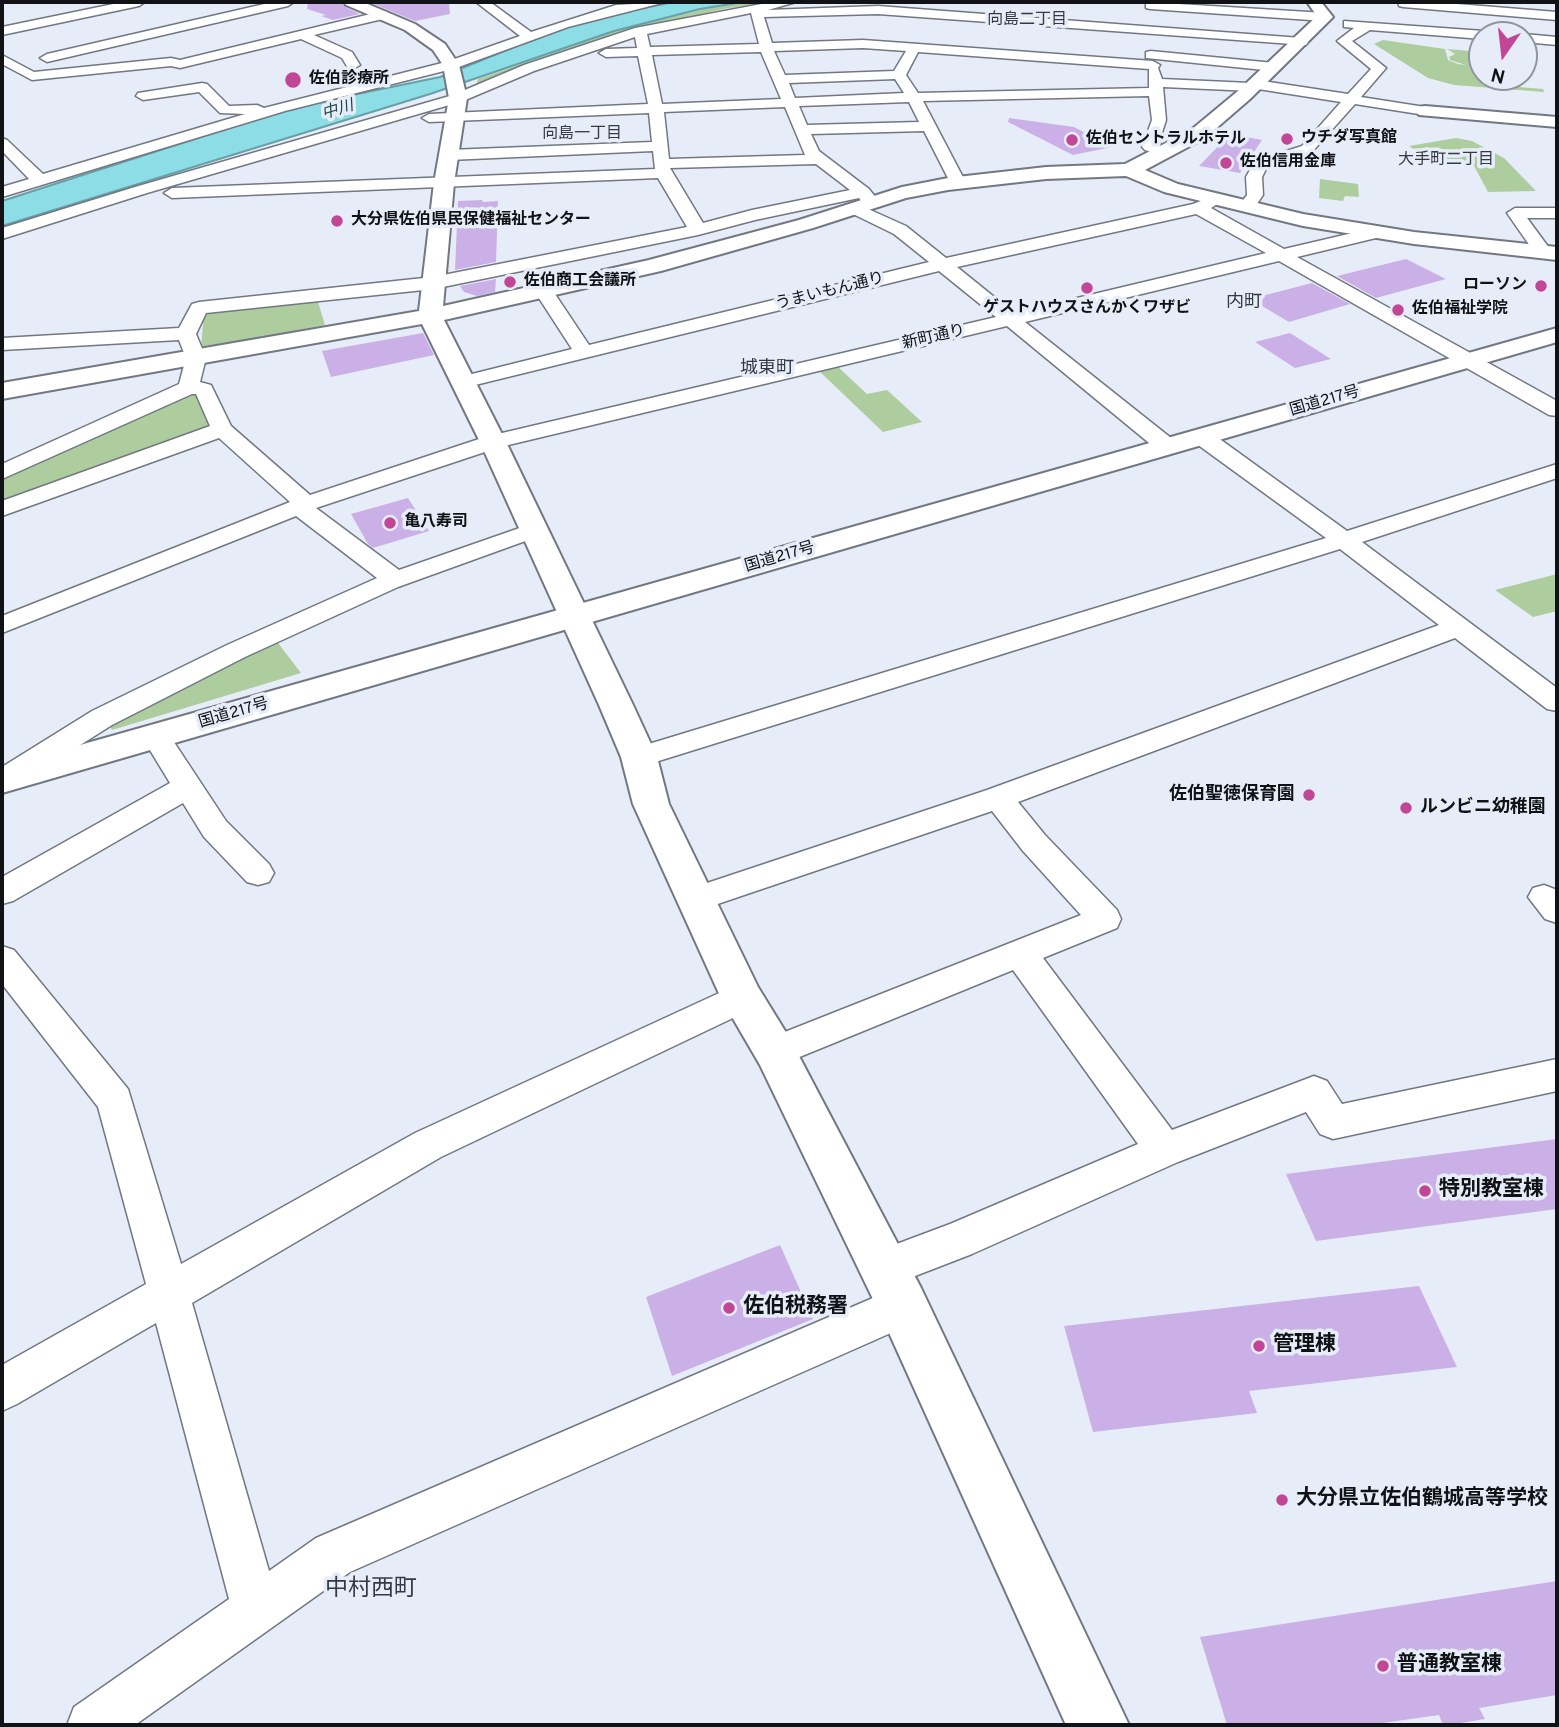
<!DOCTYPE html>
<html>
<head>
<meta charset="utf-8">
<style>
  body { margin:0 }
  #map { position:relative; width:1559px; height:1727px; overflow:hidden; background:#e7edf8; font-family:Overpass,sans-serif }
  canvas { display:block }
  .frame { position:absolute; inset:0; border:4px solid #101216; pointer-events:none }
  .north { position:absolute; left:1468px; top:21px; width:70px; height:70px; box-sizing:border-box; background:#e7edf8; border:2px solid #91959e; border-radius:50%; rotate:194deg; font-size:19px; font-weight:700; line-height:28px; text-align:center; color:#101216 }
  .north::after { content:''; display:block; margin:auto; width:24px; height:32px; background:#c24696; clip-path:polygon(50% 0,100% 100%,50% 72%,0 100%) }
</style>
</head>
<body>
<div id="map">
<canvas width="1559" height="1727"></canvas>
<div class="frame"></div>
<div class="north">N</div>
</div>
<script>
const ctx = document.querySelector('canvas').getContext('2d');
ctx.lineJoin = 'round';
function fill(path, color) {
  ctx.fillStyle = color;
  ctx.fill(path, 'evenodd');
}
function shape(rows) {
  const path = new Path2D();
  for (const r of rows) {
    path.moveTo(r[0], r[1]);
    for (let i = 2; i < r.length; i += 2) path.lineTo(r[i], r[i + 1]);
  }
  return path;
}
function trace(path, color, width, dash) {
  ctx.strokeStyle = color;
  ctx.lineWidth = width;
  ctx.lineCap = dash ? 'butt' : 'round';
  ctx.setLineDash(dash || []);
  ctx.stroke(path);
}
function drawText(font, color, halo, rows, align = 'center') {
  ctx.font = font + ' Overpass,"Noto Sans JP",sans-serif';
  ctx.lineWidth = 7;
  ctx.setLineDash([]);
  ctx.textBaseline = 'middle';
  ctx.strokeStyle = halo;
  ctx.fillStyle = color;
  for (const [text, x, y, turn = 0] of rows) {
    ctx.save();
    ctx.translate(x, y);
    ctx.rotate((+turn || 0) * Math.PI / 180);
    ctx.textAlign = isNaN(turn) ? turn : align;
    if (halo) ctx.strokeText(text, 0, 0);
    ctx.fillText(text, 0, 0);
    ctx.restore();
  }
}
const green = shape([
  [750,2,768,2,723,9,623,32,476,85,478,79,618,30,705,9],
  [1383,40,1445,49,1448,60,1458,64,1466,65,1450,60,1449,57,1455,54,1447,49,1482,52,1482,77,1492,77,1495,85,1543,89,1544,92,1454,85,1428,78,1374,44],
  [1456,138,1472,141,1504,158,1536,191,1488,192,1473,164,1432,161,1409,146],
  [1320,179,1358,184,1359,197,1345,196,1343,201,1319,198],
  [317,299,325,325,201,349,204,311],
  [836,365,867,394,887,390,922,422,883,432,817,369],
  [188,391,199,392,216,428,2,506,2,477,142,415],
  [1557,574,1557,611,1533,617,1495,590],
  [275,639,301,673,112,730,108,722]
]);
const water = shape([
  [674,2,744,2,700,9,614,31,430,94,2,226,2,201,294,107,440,77,534,39,597,17,674,2]
]);
const building = shape([
  [308,2,341,2,345,7,360,14,333,20,321,16,326,15,307,9],
  [369,2,449,2,450,14,415,21],
  [1009,118,1074,127,1112,147,1073,155,1008,122],
  [1230,134,1262,140,1240,173,1199,166],
  [482,200,483,202,498,201,496,262,455,270,458,201],
  [1406,259,1446,279,1376,298,1337,276],
  [496,279,495,292,477,296,464,292,460,286],
  [1312,283,1350,304,1289,322,1250,299],
  [423,333,434,355,331,377,322,351],
  [1290,333,1331,359,1295,368,1255,342],
  [408,498,429,531,373,548,368,544,351,514],
  [1557,1139,1557,1209,1316,1241,1286,1174],
  [780,1245,813,1319,672,1376,646,1297],
  [1419,1286,1457,1367,1249,1391,1257,1413,1093,1432,1064,1326],
  [1557,1581,1557,1695,1479,1708,1485,1719,1449,1725,1443,1725,1439,1715,1369,1725,1227,1725,1200,1637]
]);
const street = shape([
  [123,2,145,2,139,6,2,35,2,27,123,2],
  [273,2,294,2,288,6,47,62,40,58,47,54,273,2],
  [476,2,490,2,531,32,616,5,666,2,568,27,456,68,285,111,2,197,2,187,29,179,2,151,2,138,7,140,43,174,245,114,220,113,199,92,143,100,136,96,138,93,202,83,207,84,229,106,257,105,264,108,446,62,520,36,476,2],
  [772,2,796,2,768,10,878,6,1301,38,1308,42,1306,45,878,14,764,17,772,43,863,40,1153,61,1160,65,1158,68,1162,79,1250,83,1256,80,1348,94,1371,69,1337,41,1354,28,1344,27,1344,21,1484,31,1490,35,1482,35,1482,39,1370,30,1352,41,1386,68,1361,97,1425,107,1432,111,1425,115,1355,104,1312,152,1267,167,1262,177,1263,195,1252,211,1246,212,1238,207,1247,195,1246,177,1255,161,1302,146,1341,102,1258,89,1252,91,1163,87,1166,120,1158,145,1175,152,1167,157,1145,150,1142,147,1152,120,1149,96,923,101,966,183,964,186,952,186,924,131,811,134,819,151,869,189,880,203,878,207,866,207,859,198,755,220,698,235,433,289,206,313,196,334,206,358,200,382,211,385,231,426,310,495,485,437,996,317,939,271,463,388,456,386,453,382,456,378,572,349,535,292,537,288,551,288,589,345,929,262,894,234,851,213,849,209,857,204,906,226,946,258,1193,204,1216,195,1224,200,1211,208,1284,249,1374,228,1380,229,1383,233,1380,237,1297,257,1557,401,1557,416,1549,415,1279,261,1025,322,1176,442,1179,447,1176,452,1168,454,1160,452,1007,326,500,447,316,508,399,570,534,523,542,525,546,530,542,535,398,587,245,657,112,725,15,786,2,789,2,767,92,711,227,645,377,578,296,516,2,633,2,616,290,502,219,438,2,516,2,501,210,426,196,394,192,394,2,479,2,464,179,384,186,358,179,340,2,350,2,338,179,328,192,304,199,302,433,277,687,227,658,178,172,198,164,193,172,188,655,169,653,151,449,160,441,155,449,150,652,142,649,113,429,122,422,118,429,114,648,104,638,56,606,57,599,53,606,49,637,48,635,37,534,71,463,101,147,193,2,239,2,228,135,187,453,95,524,65,635,28,772,2],
  [751,13,759,44,650,47,647,34,751,13],
  [863,48,906,51,894,71,785,75,774,51,863,48],
  [761,52,781,99,662,104,652,55,761,52],
  [918,52,1149,69,1149,88,918,93,906,75,918,52],
  [895,79,904,93,795,98,789,83,895,79],
  [909,102,919,122,807,125,799,106,909,102],
  [785,107,805,155,669,159,664,112,785,107],
  [816,164,850,190,752,210,703,223,670,168,816,164],
  [1196,214,1266,253,1014,313,957,267,1196,214],
  [1146,2,1325,13,1331,17,1325,21,1150,9,1146,8,1146,2],
  [1398,2,1432,2,1557,12,1557,20,1403,7,1399,6,1398,2],
  [383,11,387,12,387,18,314,35,352,52,360,65,353,69,348,68,342,58,301,39,180,68,171,66,32,80,2,64,2,55,34,72,171,58,180,60,383,11],
  [1524,34,1557,37,1557,45,1524,42,1524,35,1520,35,1524,34],
  [1151,51,1274,63,1281,67,1274,71,1146,58,1146,52,1151,51],
  [1515,208,1557,208,1557,218,1527,218,1552,252,1549,256,1537,256,1507,213,1515,208],
  [1202,430,1210,432,1347,531,1557,464,1557,478,1362,542,1557,688,1557,711,1547,709,1455,638,1018,802,1045,835,1117,910,1121,919,1117,928,1043,958,1172,1130,1314,1076,1327,1081,1342,1104,1557,1059,1557,1091,1333,1139,1320,1134,1306,1112,1178,1162,972,1254,884,1288,870,1282,864,1268,870,1254,950,1224,1138,1144,1013,970,775,1067,762,1063,757,1052,762,1041,1081,915,1023,851,992,811,697,911,686,908,681,899,686,890,987,790,1439,625,1340,549,649,764,639,767,629,764,624,757,629,750,1326,538,1194,442,1191,437,1194,432,1202,430],
  [156,727,166,730,226,821,269,864,274,873,269,882,258,885,247,882,204,837,183,803,13,901,2,904,2,877,170,783,142,737,146,730,156,727],
  [1544,885,1557,890,1557,923,1545,919,1528,897,1533,888,1544,885],
  [2,946,14,950,128,1089,181,1264,415,1133,730,988,742,984,754,988,759,998,754,1008,441,1157,192,1303,269,1571,316,1538,903,1285,918,1291,924,1306,918,1321,350,1572,135,1725,67,1725,74,1707,229,1599,156,1323,17,1404,2,1411,2,1365,146,1284,98,1107,2,984,2,946]
]);
const secondary = shape([
  [344,2,363,2,415,24,445,44,459,65,467,98,454,183,443,306,649,260,799,220,902,187,948,178,1046,167,1125,164,1191,130,1238,91,1317,16,1307,2,1321,2,1333,17,1250,99,1205,138,1145,170,1178,184,1303,214,1414,232,1557,247,1557,260,1414,244,1303,226,1164,192,1126,176,1046,179,948,190,906,198,813,228,661,271,444,320,506,442,633,705,657,757,669,804,758,987,790,1039,921,1288,1129,1725,1066,1725,885,1324,760,1065,721,998,633,804,621,757,599,705,480,442,422,324,2,399,2,383,419,311,434,183,449,98,443,65,433,50,405,30,346,5,344,2],
  [1425,106,1557,117,1557,127,1419,115,1416,111,1419,107,1425,106]
]);
const highway = shape([
  [1557,328,1557,342,2,793,2,767,1557,328]
]);
const markers = [
  [293,80,9,"#c24696"],
  [1287,139,7,"#c24696"],
  [1072,140,7,"#c24696"],
  [1226,163,7,"#c24696"],
  [337,221,7,"#c24696"],
  [510,282,7,"#c24696"],
  [1541,286,7,"#c24696"],
  [1087,288,7,"#c24696"],
  [1398,310,7,"#c24696"],
  [390,523,7,"#c24696"],
  [1309,795,7,"#c24696"],
  [1406,808,7,"#c24696"],
  [1425,1191,7,"#c24696"],
  [729,1308,7,"#c24696"],
  [1259,1346,7,"#c24696"],
  [1282,1500,7,"#c24696"],
  [1383,1666,7,"#c24696"]
];
const farNeighbourhoodnames = [
  ["向島二丁目",1027,21],
  ["向島一丁目",582,135],
  ["大手町二丁目",1446,161]
];
const farPoinames = [
  ["佐伯診療所",309,80],
  ["ウチダ写真館",1301,139],
  ["佐伯セントラルホテル",1086,140],
  ["佐伯信用金庫",1240,163],
  ["大分県佐伯県民保健福祉センター",351,221],
  ["佐伯商工会議所",524,282],
  ["ローソン",1527,286,"right"],
  ["ゲストハウスさんかくワザビ",1087,309,"center"],
  ["佐伯福祉学院",1412,310],
  ["亀八寿司",404,523]
];
const farWaternames = [
  ["中川",338,111,-17]
];
const farStreetnames = [
  ["うまいもん通り",830,292,-14],
  ["新町通り",934,338,-13],
  ["国道217号",1325,402,-16],
  ["国道217号",780,558,-16],
  ["国道217号",234,714,-16]
];
const farQuarternames = [
  ["内町",1244,303],
  ["城東町",767,369]
];
const poiNames = [
  ["佐伯聖徳保育園",1295,795],
  ["ルンビニ幼稚園",1420,808,"left"]
];
const nearPoinames = [
  ["特別教室棟",1439,1191],
  ["佐伯税務署",743,1308],
  ["管理棟",1273,1346],
  ["大分県立佐伯鶴城高等学校",1296,1500],
  ["普通教室棟",1397,1666]
];
const nearNeighbourhoodnames = [
  ["中村西町",371,1590]
];
fill(green, '#adcd9e');
fill(water, '#8cdde5');
trace(water, '#67a0a7', 2);
fill(building, '#cbb0e7');
trace(street, '#727781', 3);
trace(secondary, '#727781', 4);
trace(highway, '#727781', 4);
fill(street, '#fff');
fill(secondary, '#fff');
fill(highway, '#fff');
for (const [x, y, r, color] of markers) {
  const dot = new Path2D();
  dot.arc(x, y, r, 0, 2 * Math.PI);
  ctx.fillStyle = color;
  ctx.fill(dot);
  trace(dot, '#e7edf8', 2.5);
}
drawText('16px', '#353a42', '#e7edf8', farNeighbourhoodnames);
drawText('bold 16px', '#101216', '#e7edf8', farPoinames, 'left');
drawText('italic 16px', '#1b4246', '#e7edf8', farWaternames);
drawText('16px', '#101216', '#e7edf8', farStreetnames);
drawText('18px', '#353a42', '#e7edf8', farQuarternames);
drawText('bold 18px', '#101216', '#e7edf8', poiNames, 'right');
drawText('bold 21px', '#101216', '#e7edf8', nearPoinames, 'left');
drawText('23px', '#353a42', '#e7edf8', nearNeighbourhoodnames);
</script>
</body>
</html>
